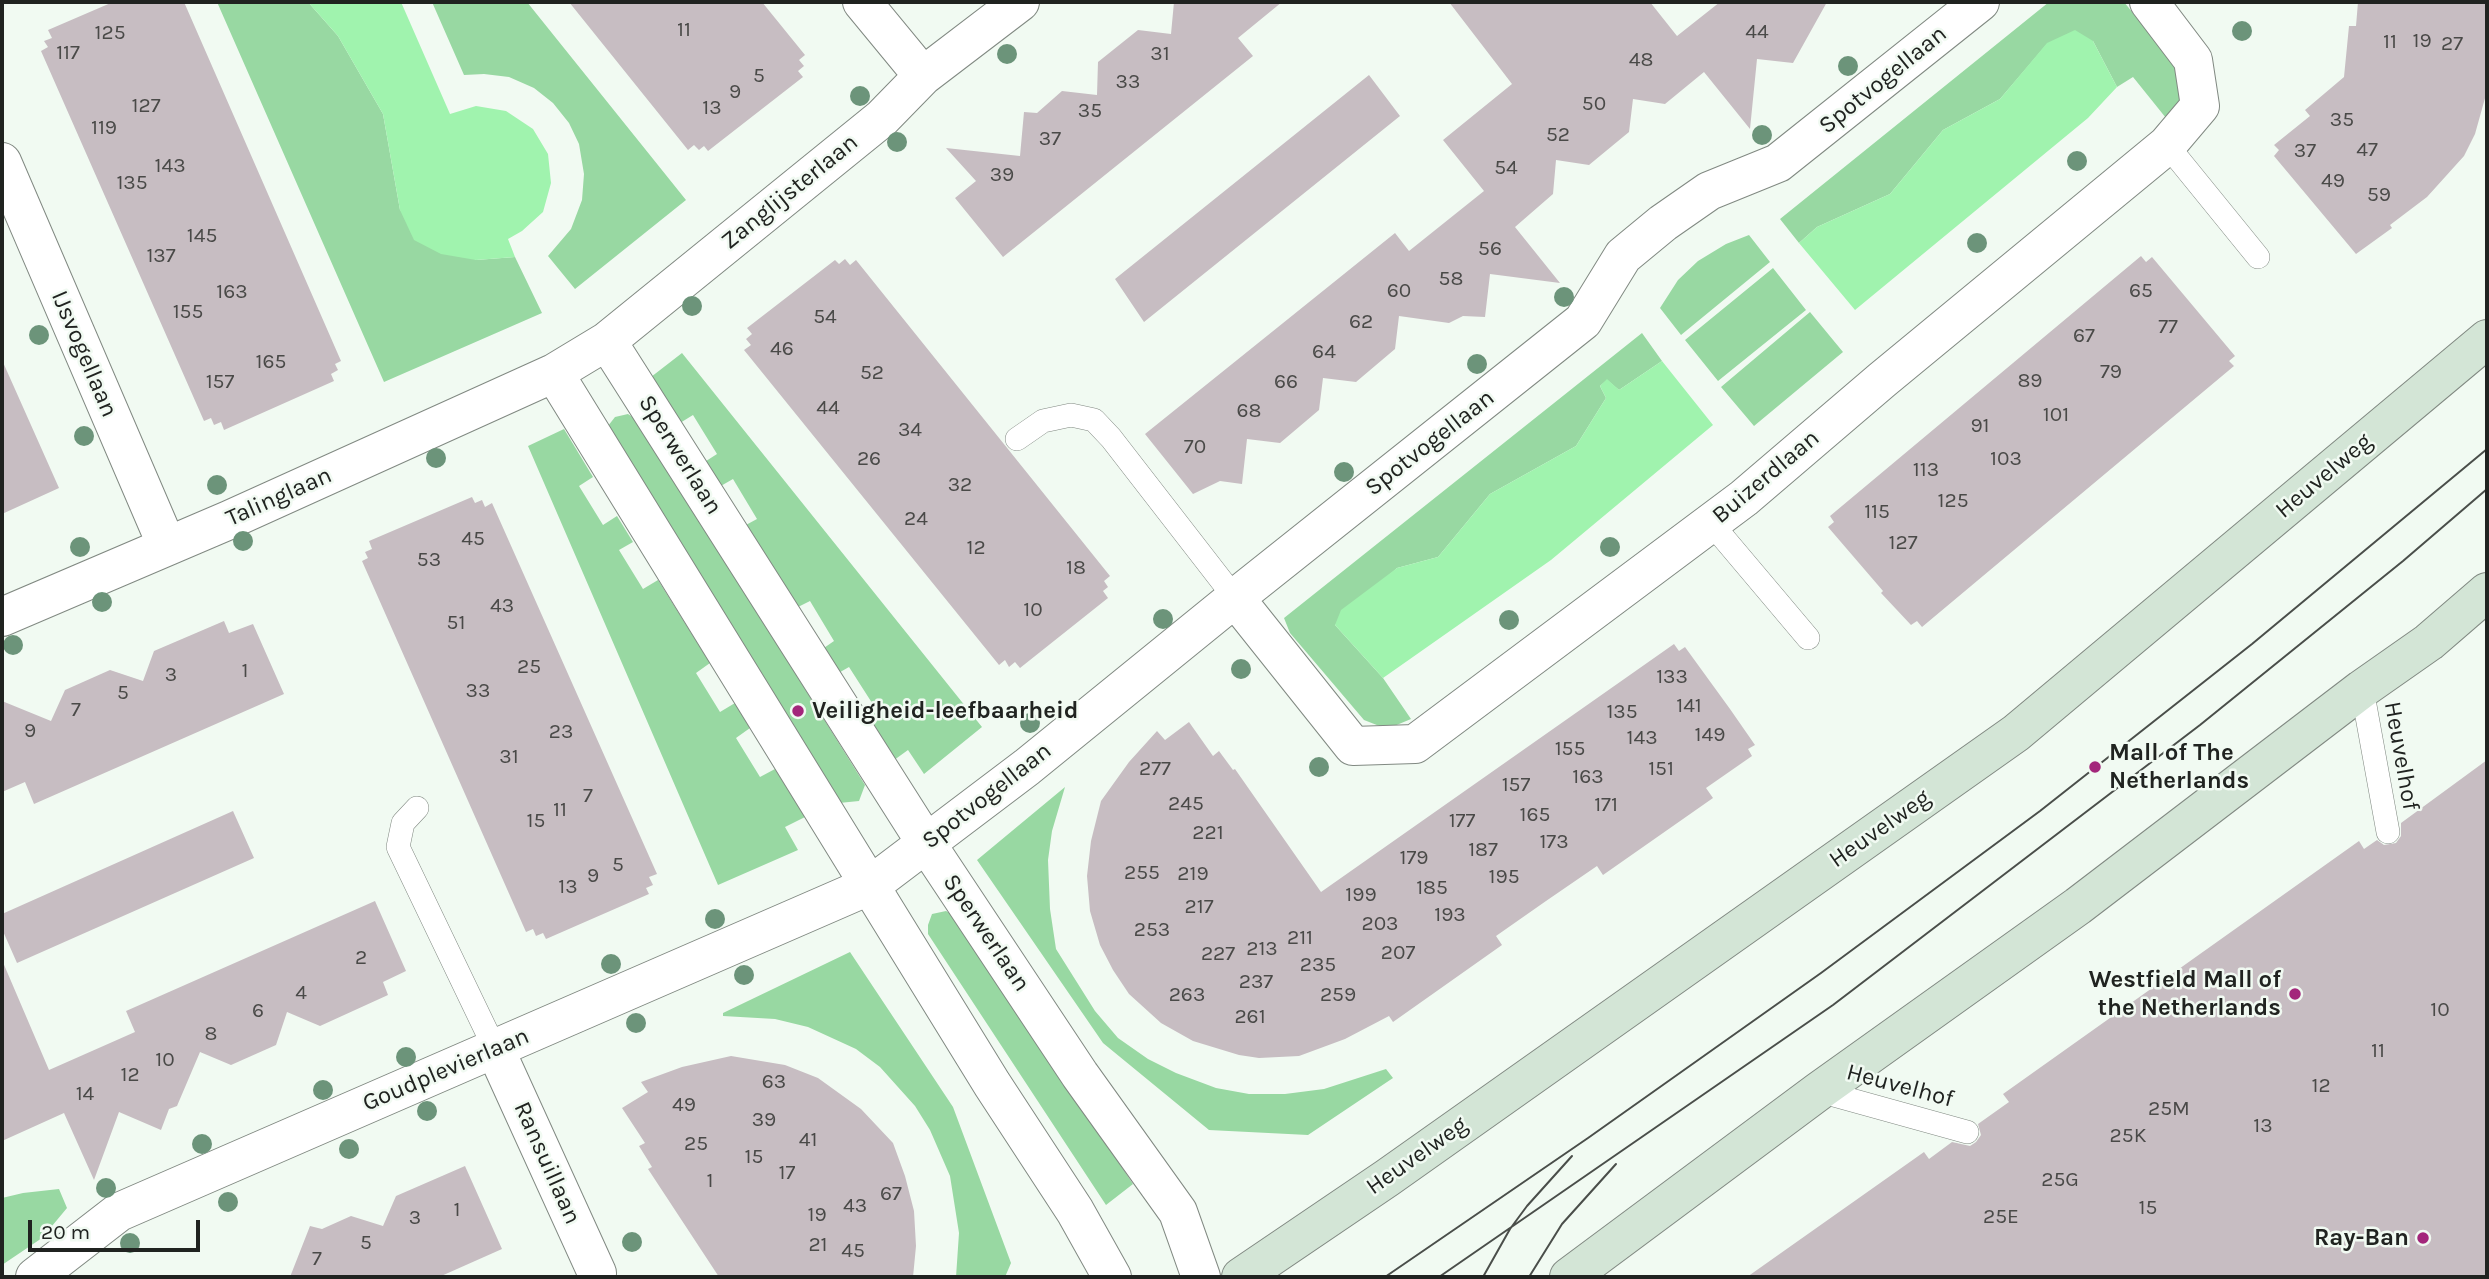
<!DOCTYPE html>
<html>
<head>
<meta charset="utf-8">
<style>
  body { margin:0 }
  #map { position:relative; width:2489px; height:1279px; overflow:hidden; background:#f1faf2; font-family:Karla,sans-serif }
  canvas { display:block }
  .frame { position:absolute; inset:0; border:4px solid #202320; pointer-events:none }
  .scale { position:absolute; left:28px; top:1220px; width:172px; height:32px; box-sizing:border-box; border:4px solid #202320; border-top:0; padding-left:9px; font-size:21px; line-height:24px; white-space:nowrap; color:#202320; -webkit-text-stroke:5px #f1faf2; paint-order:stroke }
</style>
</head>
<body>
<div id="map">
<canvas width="2489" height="1279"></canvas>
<div class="frame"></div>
<div class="scale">20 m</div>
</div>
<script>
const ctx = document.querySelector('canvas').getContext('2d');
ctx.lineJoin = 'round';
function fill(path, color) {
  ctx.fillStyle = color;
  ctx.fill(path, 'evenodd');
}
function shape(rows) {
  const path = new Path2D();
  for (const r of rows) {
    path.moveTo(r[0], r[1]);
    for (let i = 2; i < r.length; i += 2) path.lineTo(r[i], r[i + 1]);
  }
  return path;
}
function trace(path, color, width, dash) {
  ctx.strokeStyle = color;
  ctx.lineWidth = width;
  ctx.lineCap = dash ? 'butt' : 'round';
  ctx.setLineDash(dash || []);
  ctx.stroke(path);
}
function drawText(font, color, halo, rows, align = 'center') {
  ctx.font = font + ' Karla,sans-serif';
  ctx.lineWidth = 5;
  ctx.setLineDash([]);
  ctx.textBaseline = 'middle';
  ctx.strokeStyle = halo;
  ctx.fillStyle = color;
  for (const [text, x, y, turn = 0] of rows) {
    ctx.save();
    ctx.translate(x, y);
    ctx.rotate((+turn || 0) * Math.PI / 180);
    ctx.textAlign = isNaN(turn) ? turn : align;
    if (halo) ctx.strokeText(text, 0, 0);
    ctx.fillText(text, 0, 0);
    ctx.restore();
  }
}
const green = shape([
  [217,2,308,2,338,36,383,114,400,210,476,260,515,257,542,313,384,382],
  [432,2,527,2,686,200,575,289,548,256,571,229,582,200,584,174,579,144,569,123,553,103,534,88,509,77,484,74,464,75],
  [2049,2,2124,2,2176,66,2182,94,2175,108,2166,118,2133,77,2117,87,2093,41,2047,44,2000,99,1943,130,1890,194,1817,227,1799,243,1780,219],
  [1749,235,1770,262,1681,335,1660,308,1678,280,1698,261,1726,244],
  [1773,268,1806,310,1718,381,1685,340],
  [1810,312,1843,352,1754,426,1721,387],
  [1642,333,1662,361,1619,390,1607,380,1600,386,1606,398,1576,446,1490,494,1438,557,1397,568,1335,625,1383,678,1411,719,1387,729,1364,720,1290,633,1284,618],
  [682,353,982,727,924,774,908,750,890,763,860,715,874,706,849,667,835,675,821,650,834,641,810,601,796,608,744,526,757,519,733,479,719,487,703,463,717,454,693,415,680,423,651,377],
  [628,414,637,420,865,785,859,801,839,803,608,426,615,417],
  [564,429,593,477,579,486,603,525,617,516,633,542,619,550,643,589,658,580,710,663,696,673,720,712,735,703,750,728,736,738,760,777,775,769,805,817,785,827,798,850,718,885,528,446],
  [1065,787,1052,831,1048,860,1050,909,1056,949,1095,1011,1118,1038,1148,1059,1176,1073,1216,1088,1249,1094,1285,1094,1324,1089,1386,1069,1393,1078,1308,1135,1209,1130,1103,1043,977,860],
  [946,911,955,916,1133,1184,1106,1205,928,934,928,925,932,914],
  [850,952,953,1107,1011,1263,1005,1277,956,1277,959,1233,950,1176,930,1130,915,1106,880,1067,856,1049,808,1027,775,1019,723,1016,723,1013],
  [59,1189,67,1208,42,1238,2,1265,2,1198,23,1193]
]);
const water = shape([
  [308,2,401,2,450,114,476,106,506,111,533,129,548,154,551,183,543,212,522,231,508,239,515,257,476,260,441,254,414,240,400,210,383,114,338,36],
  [2075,30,2093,41,2117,87,2088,118,1855,310,1799,243,1817,227,1890,194,1943,130,2000,99,2047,43],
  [1662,361,1713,425,1551,560,1383,678,1335,625,1341,610,1397,568,1438,557,1490,494,1576,446,1606,398,1600,386,1607,379,1619,390]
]);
const building = shape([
  [113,2,184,2,341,361,335,364,338,370,331,374,334,381,224,430,221,422,214,425,211,418,204,421,41,51,48,47,44,41,52,38,48,30],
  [569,2,762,2,805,55,799,60,804,66,798,71,803,77,708,151,704,146,699,150,694,145,688,150],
  [1174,2,1282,2,1238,38,1253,56,1003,257,955,198,976,181,946,148,1020,156,1024,112,1037,113,1062,91,1097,95,1098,62,1138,30,1171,34],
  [1449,2,1650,2,1677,36,1720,2,1827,2,1793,63,1757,59,1750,129,1704,72,1665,104,1633,99,1629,132,1589,165,1556,160,1553,194,1515,227,1560,283,1490,274,1485,317,1463,316,1449,323,1399,316,1395,349,1356,382,1323,378,1319,410,1280,443,1247,439,1242,484,1220,481,1193,494,1145,434,1395,233,1409,251,1484,191,1443,140,1512,84],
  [2358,2,2487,2,2487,91,2475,134,2464,156,2427,197,2390,225,2392,228,2356,254,2274,156,2279,150,2274,145,2310,116,2305,110,2344,77,2349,26,2356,26],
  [1369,75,1400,116,1144,322,1115,279],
  [2141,256,2146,262,2152,257,2235,356,2229,361,2234,366,1922,627,1917,621,1911,625,1881,593,1883,591,1828,527,1834,522,1830,516],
  [845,259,850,265,856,260,1110,576,1104,581,1108,587,1103,591,1108,598,1020,668,1015,662,1009,667,1005,660,999,665,744,350,751,345,746,339,752,334,747,328,835,260,839,264],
  [2,360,59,488,2,514],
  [472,497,475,503,482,500,485,507,492,503,657,874,649,877,653,885,646,888,649,894,546,939,543,933,536,936,533,929,526,932,362,561,368,558,365,552,372,549,369,541],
  [224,621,229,633,253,624,284,694,34,804,25,782,2,792,2,701,51,721,65,690,110,670,143,681,154,651],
  [1674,644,1679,651,1685,647,1730,709,1755,745,1748,749,1752,756,1706,788,1713,798,1603,875,1597,866,1546,901,1496,936,1502,945,1393,1022,1389,1016,1345,1039,1299,1056,1259,1058,1239,1055,1193,1041,1161,1023,1129,994,1113,970,1100,945,1090,911,1087,876,1091,841,1101,801,1129,762,1157,731,1165,740,1189,722,1213,756,1219,751,1233,770,1235,769,1321,892],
  [2487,760,2487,1277,1747,1277,1924,1152,1929,1159,1952,1142,1970,1146,1976,1142,1981,1135,1978,1124,2009,1102,2003,1094,2359,841,2364,849,2377,840,2384,845,2396,843,2401,836,2401,823],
  [233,811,254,858,17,963,2,929,2,914],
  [375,901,406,971,383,982,388,995,320,1026,287,1012,276,1045,231,1065,200,1052,177,1106,169,1109,161,1130,119,1112,94,1180,64,1113,2,1141,2,960,49,1070,135,1032,126,1011],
  [731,1056,785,1065,818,1078,861,1109,893,1143,905,1176,914,1211,916,1246,913,1277,719,1277,648,1169,652,1167,639,1146,645,1143,622,1108,648,1092,641,1082,682,1067],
  [465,1166,502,1249,439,1277,290,1277,310,1226,322,1229,351,1216,383,1226,396,1196]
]);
const service = shape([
  [2167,145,2258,257],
  [1017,439,1043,421,1071,415,1094,420,1111,438,1235,598],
  [1711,523,1808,638],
  [2362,689,2388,832],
  [417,808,403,823,398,847,495,1049],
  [1819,1091,1967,1132]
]);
const minor = shape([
  [862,2,923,76],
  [2,162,167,546],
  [607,341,926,843,1080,1075,1178,1212,1201,1277],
  [554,373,992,1084,1075,1211,1112,1277],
  [1235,598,1353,746,1415,744,1744,498,1882,380,2167,145,2200,106,2193,60,2149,2],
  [2,617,229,520,554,373,607,341,882,118,923,76,1020,2],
  [495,1049,597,1273,596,1277],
  [35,1277,119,1212,871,885,1027,767,1235,598,1583,321,1623,256,1663,223,1709,191,1778,163,1980,2]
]);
const secondary = shape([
  [1241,1277,1387,1178,2016,733,2487,339],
  [1569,1277,1819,1091,2078,906,2362,689,2429,642,2487,592]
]);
const tram = shape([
  [1385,1277,1588,1138,1821,973,2040,811,2252,644,2487,449],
  [1439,1277,1833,1005,2200,725,2403,561,2487,489],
  [1483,1277,1510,1229,1527,1206,1572,1156],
  [1529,1277,1562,1224,1616,1164]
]);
const trees = [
  [2242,31],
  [1007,54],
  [1848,66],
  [860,96],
  [1762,135],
  [897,142],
  [2077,161],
  [1977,243],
  [1564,297],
  [692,306],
  [39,335],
  [1477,364],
  [84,436],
  [436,458],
  [1344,472],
  [217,485],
  [243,541],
  [80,547],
  [1610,547],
  [102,602],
  [1163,619],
  [1509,620],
  [13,645],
  [1241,669],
  [1030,723],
  [1319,767],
  [715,919],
  [611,964],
  [744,975],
  [636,1023],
  [406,1057],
  [323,1090],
  [427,1111],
  [202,1144],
  [349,1149],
  [106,1188],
  [228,1202],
  [632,1242],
  [130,1243]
];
const markers = [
  [798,711,7,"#a3267b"],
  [2095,767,7,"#a3267b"],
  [2295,994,7,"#a3267b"],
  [2423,1238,7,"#a3267b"]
];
const numberNames = [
  ["11",684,30],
  ["44",1757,32],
  ["125",110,33],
  ["19",2422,41],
  ["11",2390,42],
  ["27",2452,44],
  ["117",68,53],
  ["31",1160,54],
  ["48",1641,60],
  ["5",759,76],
  ["33",1128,82],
  ["9",735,92],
  ["50",1594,104],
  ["127",146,106],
  ["13",712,108],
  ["35",1090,111],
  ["35",2342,120],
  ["119",104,128],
  ["52",1558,135],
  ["37",1050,139],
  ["47",2367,150],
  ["37",2305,151],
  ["143",170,166],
  ["54",1506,168],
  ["39",1002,175],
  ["49",2333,181],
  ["135",132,183],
  ["59",2379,195],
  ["145",202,236],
  ["56",1490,249],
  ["137",161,256],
  ["58",1451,279],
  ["60",1399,291],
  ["65",2141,291],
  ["163",232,292],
  ["155",188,312],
  ["54",825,317],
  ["62",1361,322],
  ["77",2168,327],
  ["67",2084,336],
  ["46",782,349],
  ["64",1324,352],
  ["165",271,362],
  ["79",2111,372],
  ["52",872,373],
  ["89",2030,381],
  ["157",220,382],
  ["66",1286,382],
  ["44",828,408],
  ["68",1249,411],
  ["101",2056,415],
  ["91",1980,426],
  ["34",910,430],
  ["70",1195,447],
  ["26",869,459],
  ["103",2006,459],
  ["113",1926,470],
  ["32",960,485],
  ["125",1953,501],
  ["115",1877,512],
  ["24",916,519],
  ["45",473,539],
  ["127",1903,543],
  ["12",976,548],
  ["53",429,560],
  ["18",1076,568],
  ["43",502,606],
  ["10",1033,610],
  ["51",456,623],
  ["25",529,667],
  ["1",245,671],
  ["3",171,675],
  ["133",1672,677],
  ["33",478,691],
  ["5",123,693],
  ["141",1689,706],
  ["7",76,710],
  ["135",1622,712],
  ["9",30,731],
  ["23",561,732],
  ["149",1710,735],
  ["143",1642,738],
  ["155",1570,749],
  ["31",509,757],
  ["277",1155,769],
  ["151",1661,769],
  ["163",1588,777],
  ["157",1516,785],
  ["7",588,796],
  ["245",1186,804],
  ["171",1606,805],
  ["11",560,810],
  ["165",1535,815],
  ["15",536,821],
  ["177",1462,821],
  ["221",1208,833],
  ["173",1554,842],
  ["187",1483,850],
  ["179",1414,858],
  ["5",618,865],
  ["255",1142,873],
  ["219",1193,874],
  ["9",593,876],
  ["195",1504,877],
  ["13",568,887],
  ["185",1432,888],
  ["199",1361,895],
  ["217",1199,907],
  ["193",1450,915],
  ["203",1380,924],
  ["253",1152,930],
  ["211",1300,938],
  ["213",1262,949],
  ["207",1398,953],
  ["227",1218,954],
  ["2",361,958],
  ["235",1318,965],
  ["237",1256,982],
  ["4",301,993],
  ["263",1187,995],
  ["259",1338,995],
  ["10",2440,1010],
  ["6",258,1011],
  ["261",1250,1017],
  ["8",211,1034],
  ["11",2378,1051],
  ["10",165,1060],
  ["12",130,1075],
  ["63",774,1082],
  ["12",2321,1086],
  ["14",85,1094],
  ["49",684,1105],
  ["25M",2169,1109],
  ["39",764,1120],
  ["13",2263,1126],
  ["25K",2128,1136],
  ["41",808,1140],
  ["25",696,1144],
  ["15",754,1157],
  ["17",787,1173],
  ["25G",2060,1180],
  ["1",710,1181],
  ["67",891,1194],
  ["43",855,1206],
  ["15",2148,1208],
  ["1",457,1210],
  ["19",817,1215],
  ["25E",2001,1217],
  ["3",415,1218],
  ["5",366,1243],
  ["21",818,1245],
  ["45",853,1251],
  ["7",317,1259]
];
const streetNames = [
  ["Spotvogellaan",1883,80,-39],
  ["Zanglijsterlaan",790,192,-39],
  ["IJsvogellaan",84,354,67],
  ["Spotvogellaan",1430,443,-38],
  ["Sperwerlaan",680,455,58],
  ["Heuvelweg",2324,476,-40],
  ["Buizerdlaan",1766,477,-40],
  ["Talinglaan",279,497,-24],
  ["Heuvelhof",2401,756,80],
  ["Spotvogellaan",987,796,-38],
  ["Heuvelweg",1880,829,-35],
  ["Sperwerlaan",986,933,56],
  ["Goudplevierlaan",446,1070,-23],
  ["Heuvelhof",1900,1086,15],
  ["Heuvelweg",1417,1156,-35],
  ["Ransuillaan",547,1163,66]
];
const poiNames = [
  ["Veiligheid-leefbaarheid",812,711],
  ["Mall of The",2109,753],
  ["Netherlands",2109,781],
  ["Westfield Mall of",2281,980,"right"],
  ["the Netherlands",2281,1008,"right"],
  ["Ray-Ban",2409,1238,"right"]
];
fill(green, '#98d8a2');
fill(water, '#a0f3ae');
fill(building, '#c7bdc2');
trace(service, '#818982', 24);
trace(minor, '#818982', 40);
trace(secondary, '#818982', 40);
trace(service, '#fff', 23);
trace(minor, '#fff', 38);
trace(secondary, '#d3e5d6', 38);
trace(tram, '#4a4e4a', 2);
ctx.fillStyle = '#6c947a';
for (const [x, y] of trees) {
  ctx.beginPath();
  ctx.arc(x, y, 10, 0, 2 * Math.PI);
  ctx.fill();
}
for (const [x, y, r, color] of markers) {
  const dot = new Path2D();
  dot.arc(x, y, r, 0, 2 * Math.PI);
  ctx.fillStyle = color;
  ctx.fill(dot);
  trace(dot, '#f1faf2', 2.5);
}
drawText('21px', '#4a4a48', null, numberNames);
drawText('24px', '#202320', '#f1faf2', streetNames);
drawText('bold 24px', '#202320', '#f1faf2', poiNames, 'left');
</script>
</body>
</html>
